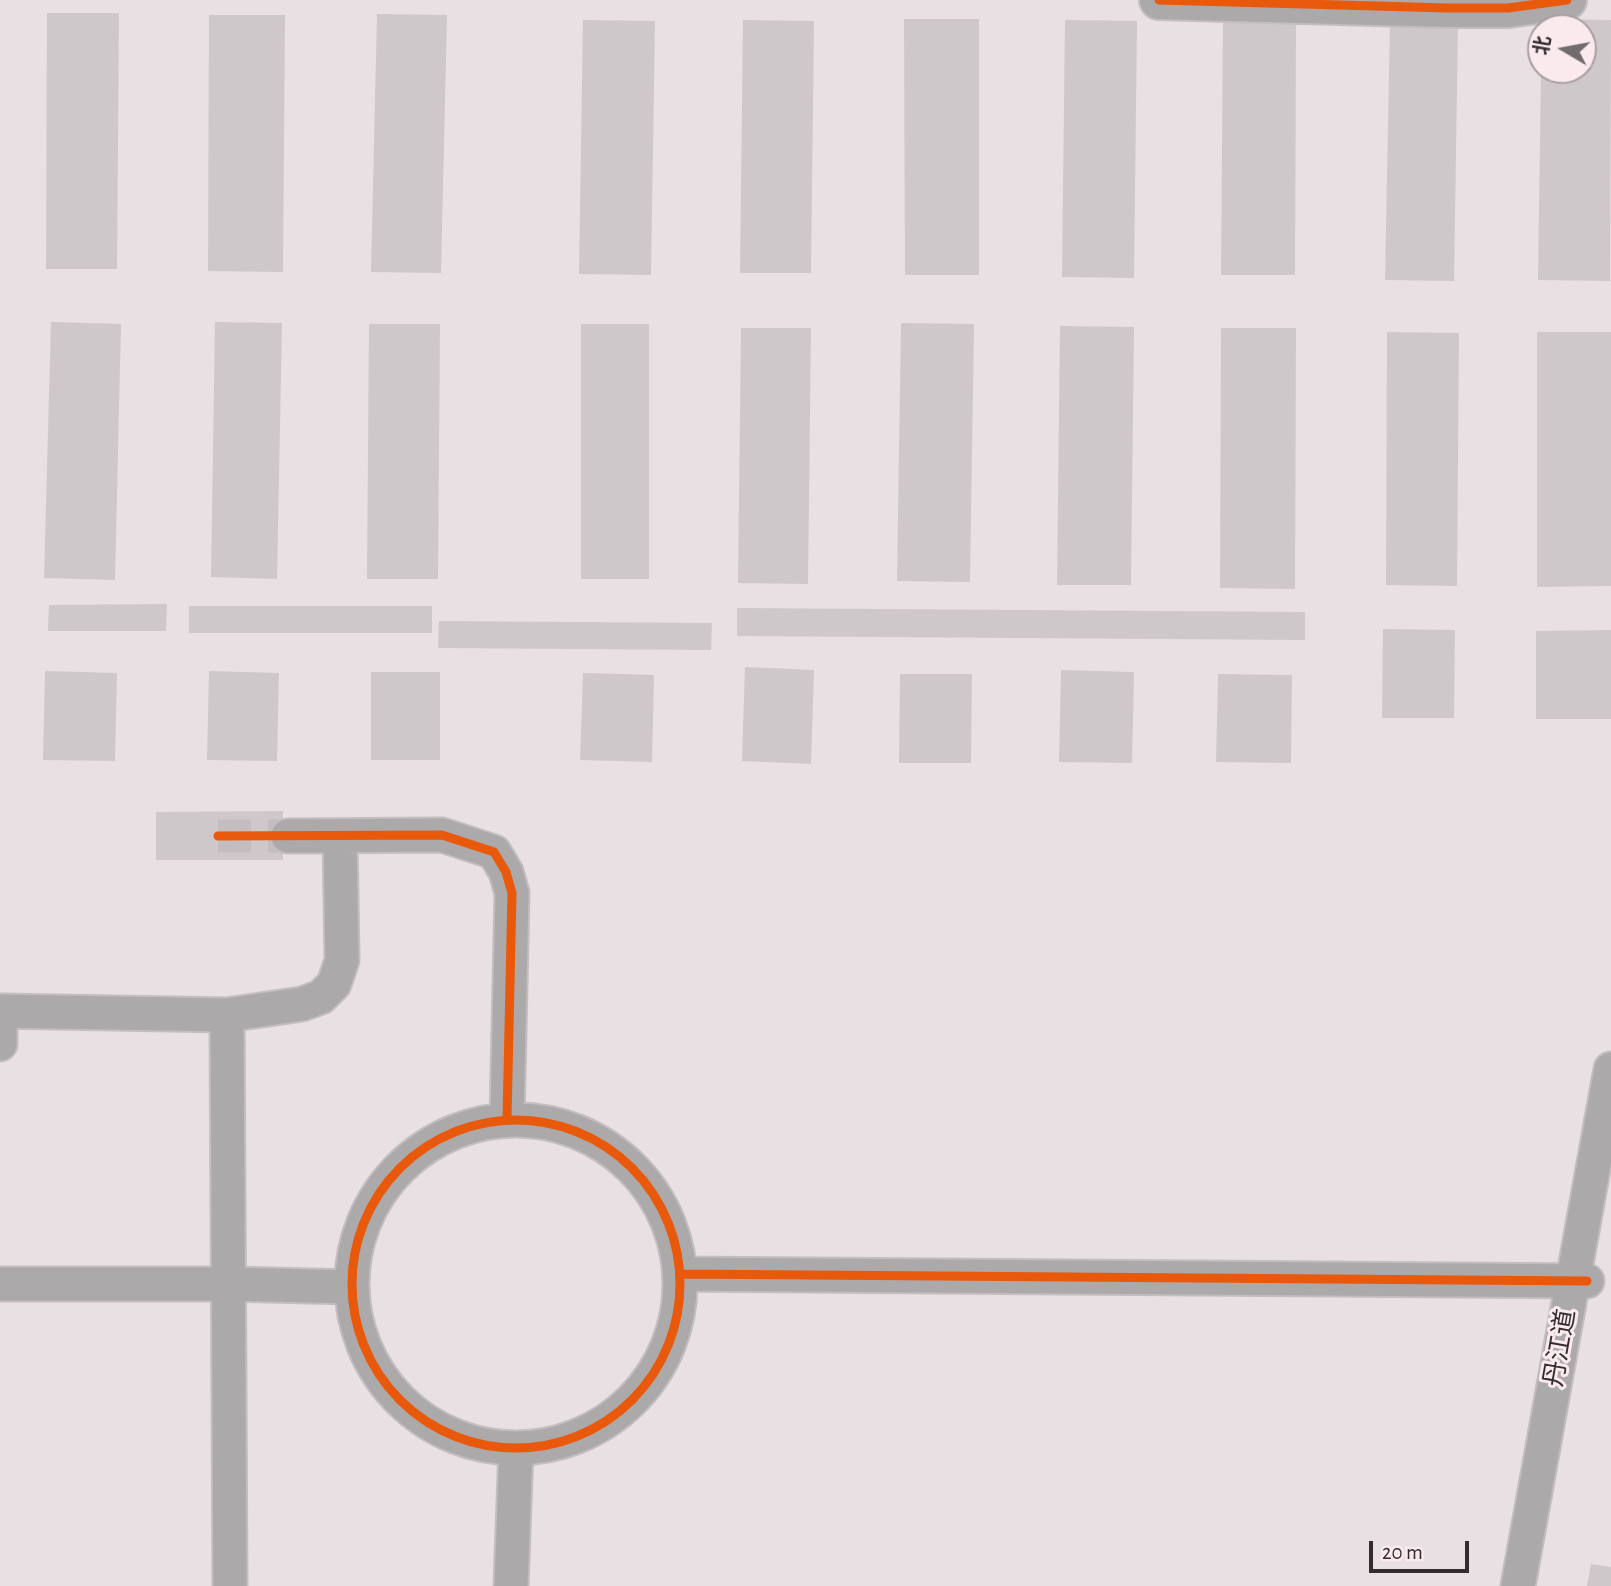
<!DOCTYPE html>
<html>
<head>
<meta charset="utf-8">
<style>
  body { margin:0 }
  #map { position:relative; width:1611px; height:1586px; overflow:hidden; background:#e8e0e2; font-family:"Alegreya Sans","Noto Sans SC",sans-serif }
  canvas { display:block }
  .north { position:absolute; left:1527px; top:14px; width:70px; height:70px; box-sizing:border-box; background:#faeaee; border:2px solid #aa9ea1; border-radius:50%; rotate:280deg; font-size:19px; font-weight:700; line-height:28px; text-align:center; color:#322c2e }
  .north::after { content:''; display:block; margin:auto; width:24px; height:32px; background:#726b6d; clip-path:polygon(50% 0,100% 100%,50% 72%,0 100%) }
  .scale { position:absolute; left:1369px; top:1541px; width:100px; height:32px; box-sizing:border-box; border:4px solid #322c2e; border-top:0; padding-left:9px; font-size:21px; line-height:24px; white-space:nowrap; color:#322c2e; -webkit-text-stroke:5px #faeaee; paint-order:stroke }
</style>
</head>
<body>
<div id="map">
<canvas width="1611" height="1586"></canvas>
<div class="north">北</div>
<div class="scale">20 m</div>
</div>
<script>
const ctx = document.querySelector('canvas').getContext('2d');
ctx.lineJoin = 'round';
function fill(path, color) {
  ctx.fillStyle = color;
  ctx.fill(path, 'evenodd');
}
function shape(rows) {
  const path = new Path2D();
  for (const r of rows) {
    if (r.length === 3) {
      path.moveTo(r[0] + r[2], r[1]);
      path.arc(r[0], r[1], r[2], 0, 2 * Math.PI);
      continue;
    }
    path.moveTo(r[0], r[1]);
    for (let i = 2; i < r.length; i += 2) path.lineTo(r[i], r[i + 1]);
  }
  return path;
}
function trace(path, color, width, dash) {
  ctx.strokeStyle = color;
  ctx.lineWidth = width;
  ctx.lineCap = dash ? 'butt' : 'round';
  ctx.setLineDash(dash || []);
  ctx.stroke(path);
}
function drawText(font, color, halo, rows, align = 'center') {
  ctx.font = font + ' "Alegreya Sans","Noto Sans SC",sans-serif';
  ctx.lineWidth = 6;
  ctx.setLineDash([]);
  ctx.textBaseline = 'middle';
  ctx.strokeStyle = halo;
  ctx.fillStyle = color;
  for (const [text, x, y, turn = 0] of rows) {
    ctx.save();
    ctx.translate(x, y);
    ctx.rotate((+turn || 0) * Math.PI / 180);
    ctx.textAlign = isNaN(turn) ? turn : align;
    if (halo) ctx.strokeText(text, 0, 0);
    ctx.fillText(text, 0, 0);
    ctx.restore();
  }
}
const building = shape([
  [47,13,119,13,117,269,46,269],
  [377,14,447,15,441,273,371,272],
  [209,15,285,15,283,272,208,271],
  [904,19,979,19,979,275,905,275],
  [1542,19,1611,20,1610,281,1538,280,1541,70,1583,70,1583,28,1542,28],
  [583,20,655,21,651,275,579,274],
  [743,20,814,21,811,273,740,273],
  [1065,20,1137,21,1134,278,1062,277],
  [1223,20,1296,20,1295,275,1221,275],
  [1390,21,1458,22,1454,281,1385,280],
  [51,322,121,324,115,580,44,578],
  [215,322,282,323,277,579,211,577],
  [901,323,974,324,970,582,897,581],
  [369,324,440,324,438,579,367,579],
  [581,324,649,324,649,579,581,579],
  [1060,326,1134,327,1131,585,1057,585],
  [741,328,811,328,808,584,738,583],
  [1221,328,1296,328,1295,589,1220,588],
  [1387,332,1459,333,1457,586,1386,585],
  [1537,332,1611,332,1611,586,1537,587],
  [167,604,166,631,48,631,49,605],
  [189,606,432,606,432,633,189,633],
  [737,608,1305,612,1305,640,737,636],
  [439,621,712,623,711,650,438,648],
  [1383,629,1455,630,1454,718,1382,718],
  [1611,630,1611,719,1536,719,1536,631],
  [745,667,814,670,811,764,742,761],
  [1061,670,1134,672,1132,763,1059,762],
  [45,671,117,673,115,761,43,760],
  [209,671,279,673,277,761,207,760],
  [371,672,440,672,440,760,371,760],
  [583,673,654,675,652,762,580,760],
  [900,674,972,674,971,763,899,763],
  [1218,674,1292,675,1291,763,1216,762],
  [283,811,283,860,156,860,156,812],
  [1591,1564,1611,1567,1611,1586,1587,1586]
]);
const minorTunnel = shape([
  [218,836,288,836]
]);
const minor = shape([
  [288,836,442,835,494,852,506,872,512,893,507,1119],
  [0,1011,227,1015,302,1004,321,997,334,984,342,960,340,836],
  [227,1015,230,1586],
  [0,1017,0,1044],
  [516,1284,164],
  [680,1274,1587,1281],
  [0,1284,229,1284,352,1287],
  [511,1586,516,1448],
  [1518,1586,1611,1069]
]);
const tertiary = shape([
  [1159,0,1447,8,1508,8,1567,0]
]);
const cycleway = shape([
  [1159,0,1447,8,1508,8,1567,0],
  [218,836,442,835,494,852,506,872,512,893,507,1119],
  [516,1284,164],
  [680,1274,1587,1281]
]);
const streetNames = [
  ["丹江道",1560,1348,-80]
];
fill(building, '#cec8ca');
trace(minorTunnel, '#c4bcbe', 33, [33, 17]);
trace(minor, '#c3bdbf', 37);
trace(tertiary, '#c3bdbf', 42);
trace(minor, '#aca9aa', 33);
trace(tertiary, '#aca9aa', 38);
trace(cycleway, '#e8590c', 9);
drawText('26px', '#322c2e', '#faeaee', streetNames);
</script>
</body>
</html>
